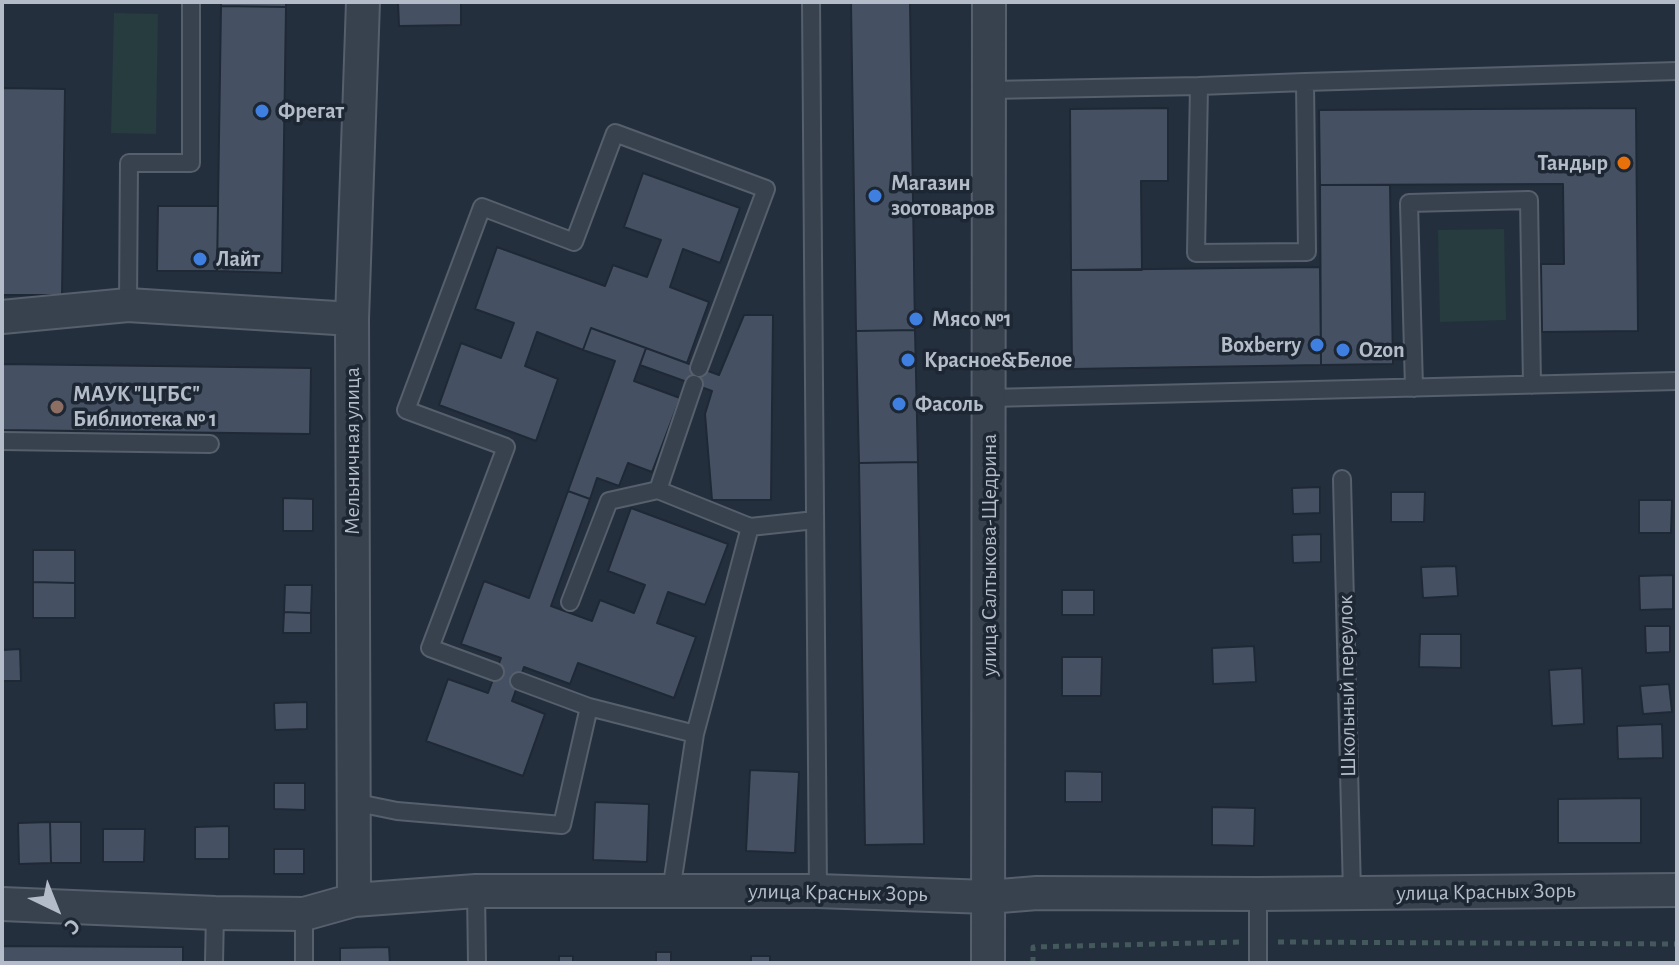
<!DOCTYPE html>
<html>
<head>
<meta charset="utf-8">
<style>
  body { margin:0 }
  #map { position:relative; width:1679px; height:965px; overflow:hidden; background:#242f3e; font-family:"Alegreya Sans",sans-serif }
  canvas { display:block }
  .frame { position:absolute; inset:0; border:4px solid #b4bcc9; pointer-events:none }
  .north { position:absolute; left:16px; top:869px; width:80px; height:80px; -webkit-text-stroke:6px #1d2633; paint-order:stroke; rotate:137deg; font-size:22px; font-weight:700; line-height:32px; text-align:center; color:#b4bcc9 }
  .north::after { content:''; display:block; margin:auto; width:28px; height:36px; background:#b4bcc9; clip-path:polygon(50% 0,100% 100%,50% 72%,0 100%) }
</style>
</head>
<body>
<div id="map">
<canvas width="1679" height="965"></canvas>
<div class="frame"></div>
<div class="north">С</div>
</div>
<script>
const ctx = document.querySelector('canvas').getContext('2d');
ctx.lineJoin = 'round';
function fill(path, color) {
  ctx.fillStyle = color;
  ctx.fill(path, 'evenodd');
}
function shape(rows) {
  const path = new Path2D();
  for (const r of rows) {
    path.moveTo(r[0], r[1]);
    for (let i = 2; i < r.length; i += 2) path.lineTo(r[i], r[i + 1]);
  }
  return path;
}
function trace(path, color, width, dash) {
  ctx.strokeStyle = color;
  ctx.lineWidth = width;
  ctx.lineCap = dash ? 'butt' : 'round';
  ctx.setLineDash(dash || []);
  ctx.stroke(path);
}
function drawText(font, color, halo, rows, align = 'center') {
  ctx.font = font + ' "Alegreya Sans",sans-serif';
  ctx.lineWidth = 7;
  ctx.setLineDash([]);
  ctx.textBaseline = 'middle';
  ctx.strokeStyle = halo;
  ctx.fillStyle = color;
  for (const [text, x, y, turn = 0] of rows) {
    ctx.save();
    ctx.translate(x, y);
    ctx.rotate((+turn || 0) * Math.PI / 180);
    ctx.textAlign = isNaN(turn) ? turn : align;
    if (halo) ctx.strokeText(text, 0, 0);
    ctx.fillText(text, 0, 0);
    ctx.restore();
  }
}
const green = shape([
  [114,13,158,14,156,134,111,133],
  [1504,229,1506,320,1440,322,1438,230]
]);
const building = shape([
  [221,2,286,2,286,7,221,6,221,2],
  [398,2,461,2,461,25,399,26,398,2],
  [851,2,910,2,915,330,856,331,851,2],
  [221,6,286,7,282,273,217,271,221,6],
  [2,88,65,89,62,295,2,295,2,88],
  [1168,108,1168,181,1141,181,1142,270,1071,270,1070,109,1168,108],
  [1636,108,1638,331,1542,332,1541,264,1564,264,1563,184,1320,185,1319,110,1636,108],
  [643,173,740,208,720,263,683,249,670,287,709,302,687,363,591,328,583,350,537,332,525,366,558,379,536,441,439,405,461,343,501,358,514,323,475,309,497,247,605,286,613,265,647,277,661,240,624,227,643,173],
  [1320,185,1390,185,1393,364,1321,365,1320,185],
  [158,206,218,206,217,271,157,271,158,206],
  [1320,267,1321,365,1072,369,1071,270,1320,267],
  [744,315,773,315,771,500,712,500,705,414,712,391,640,365,646,348,719,375,744,315],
  [591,328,646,348,634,381,680,398,652,472,628,463,619,486,597,478,590,499,568,491,615,361,583,350,591,328],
  [915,330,918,462,859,463,856,331,915,330],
  [2,364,311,368,310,434,2,430,2,364],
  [918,462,924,844,865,845,859,463,918,462],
  [1320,487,1320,513,1293,514,1292,488,1320,487],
  [568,491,590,499,551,606,592,621,600,600,634,613,645,585,608,571,631,508,728,544,705,605,668,592,657,623,696,637,674,698,578,663,570,684,524,667,512,701,545,714,523,776,426,741,448,679,488,693,501,658,461,644,484,581,529,598,568,491],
  [1391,492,1425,492,1424,522,1391,522,1391,492],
  [283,498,313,499,313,531,283,531,283,498],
  [1639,500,1672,500,1671,533,1639,533,1639,500],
  [1321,534,1321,562,1293,563,1292,535,1321,534],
  [33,550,75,550,75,583,33,582,33,550],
  [1456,566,1458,596,1423,598,1421,567,1456,566],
  [1673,575,1673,609,1640,610,1639,576,1673,575],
  [33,582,75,583,75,618,33,618,33,582],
  [285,585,312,585,311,613,284,612,285,585],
  [1062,590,1094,590,1094,615,1062,615,1062,590],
  [284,612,311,613,311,633,283,633,284,612],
  [1645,626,1670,626,1670,652,1646,653,1645,626],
  [1420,634,1461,634,1461,668,1419,667,1420,634],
  [1254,646,1256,682,1213,684,1212,648,1254,646],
  [20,649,21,681,2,681,2,650,20,649],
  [1062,657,1102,657,1101,696,1062,696,1062,657],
  [1582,668,1584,724,1552,726,1549,670,1582,668],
  [1669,684,1672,712,1643,714,1640,686,1669,684],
  [307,702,307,729,275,730,274,703,307,702],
  [1662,724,1663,758,1618,759,1617,726,1662,724],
  [750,770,799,772,795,853,746,851,750,770],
  [1065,771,1102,772,1102,802,1065,802,1065,771],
  [274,783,305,783,305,810,274,809,274,783],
  [1641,798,1641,843,1558,843,1558,799,1641,798],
  [595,802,649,804,647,862,593,860,595,802],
  [1212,807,1255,808,1254,846,1212,845,1212,807],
  [50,822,51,863,19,864,18,823,50,822],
  [50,822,81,822,81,863,51,863,50,822],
  [229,826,229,859,195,859,195,827,229,826],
  [103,829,145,829,144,862,103,862,103,829],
  [274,849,304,849,304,874,274,874,274,849],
  [2,946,183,947,183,963,2,963,2,946],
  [389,947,390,963,340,963,340,948,389,947],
  [656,952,671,952,671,963,656,963,656,952],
  [559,956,573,956,573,963,559,963,559,956],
  [751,956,770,956,770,963,751,963,751,956]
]);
const path = shape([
  [1278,942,1677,944],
  [1033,963,1033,947,1240,942]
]);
const lane = shape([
  [811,2,818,891],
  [1199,86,1305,82],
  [989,90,1199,86,1196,253,1307,252,1305,82,1677,71],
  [128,305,129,163,191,163,191,2],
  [694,384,658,490,750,527,695,734],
  [1414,388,1409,203,1529,200,1532,385],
  [990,398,1677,381],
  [2,441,210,444],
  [1342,479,1352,893],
  [750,527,815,520],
  [570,602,609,501,658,490],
  [495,672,430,648,506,447,406,410,482,207,574,242,615,133,766,189,699,368],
  [519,681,589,707],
  [353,802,397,811,562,825,589,707,695,734,671,891],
  [476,891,477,963],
  [1258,894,1258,963],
  [214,963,215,913],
  [304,963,304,914]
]);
const street = shape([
  [2,317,128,305,352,319],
  [354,900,352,319,363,2],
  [2,904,215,913,304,914,354,900,476,891,818,891,988,897,1037,893,1258,894,1677,890],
  [988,963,989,2]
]);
const markers = [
  [262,111,8,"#3f7fe0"],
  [1624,163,8,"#e8710a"],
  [875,196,8,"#3f7fe0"],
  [200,259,8,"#3f7fe0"],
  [916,319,8,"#3f7fe0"],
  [1317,345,8,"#3f7fe0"],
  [1343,350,8,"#3f7fe0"],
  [908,360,8,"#3f7fe0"],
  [899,404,8,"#3f7fe0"],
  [57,407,8,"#8d6e63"]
];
const poiNames = [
  ["Фрегат",278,111],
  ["Тандыр",1608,163,"right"],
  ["Магазин",891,183],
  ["зоотоваров",891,208],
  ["Лайт",216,259],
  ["Мясо №1",932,319],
  ["Boxberry",1301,345,"right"],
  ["Ozon",1359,350],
  ["Красное&Белое",924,360],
  ["МАУК \"ЦГБС\"",73,394],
  ["Библиотека № 1",73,419],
  ["Фасоль",915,404]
];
const streetNames = [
  ["Мельничная улица",352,451,-90],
  ["улица Салтыкова-Щедрина",989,555,-90],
  ["Школьный переулок",1347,686,-91],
  ["улица Красных Зорь",1486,892,-1],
  ["улица Красных Зорь",838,893,1]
];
fill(green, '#263c3f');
fill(building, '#455162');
trace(building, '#1f2835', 2);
trace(lane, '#565f6c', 20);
trace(street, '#565f6c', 36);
trace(path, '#44595c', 5, [6, 6]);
trace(lane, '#38414e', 16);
trace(street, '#38414e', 32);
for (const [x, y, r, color] of markers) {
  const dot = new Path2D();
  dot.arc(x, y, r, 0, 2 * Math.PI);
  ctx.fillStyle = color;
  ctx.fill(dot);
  trace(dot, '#1d2633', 3);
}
drawText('bold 22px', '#b4bcc9', '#1d2633', poiNames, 'left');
drawText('22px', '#b4bcc9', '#1d2633', streetNames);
</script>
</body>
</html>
